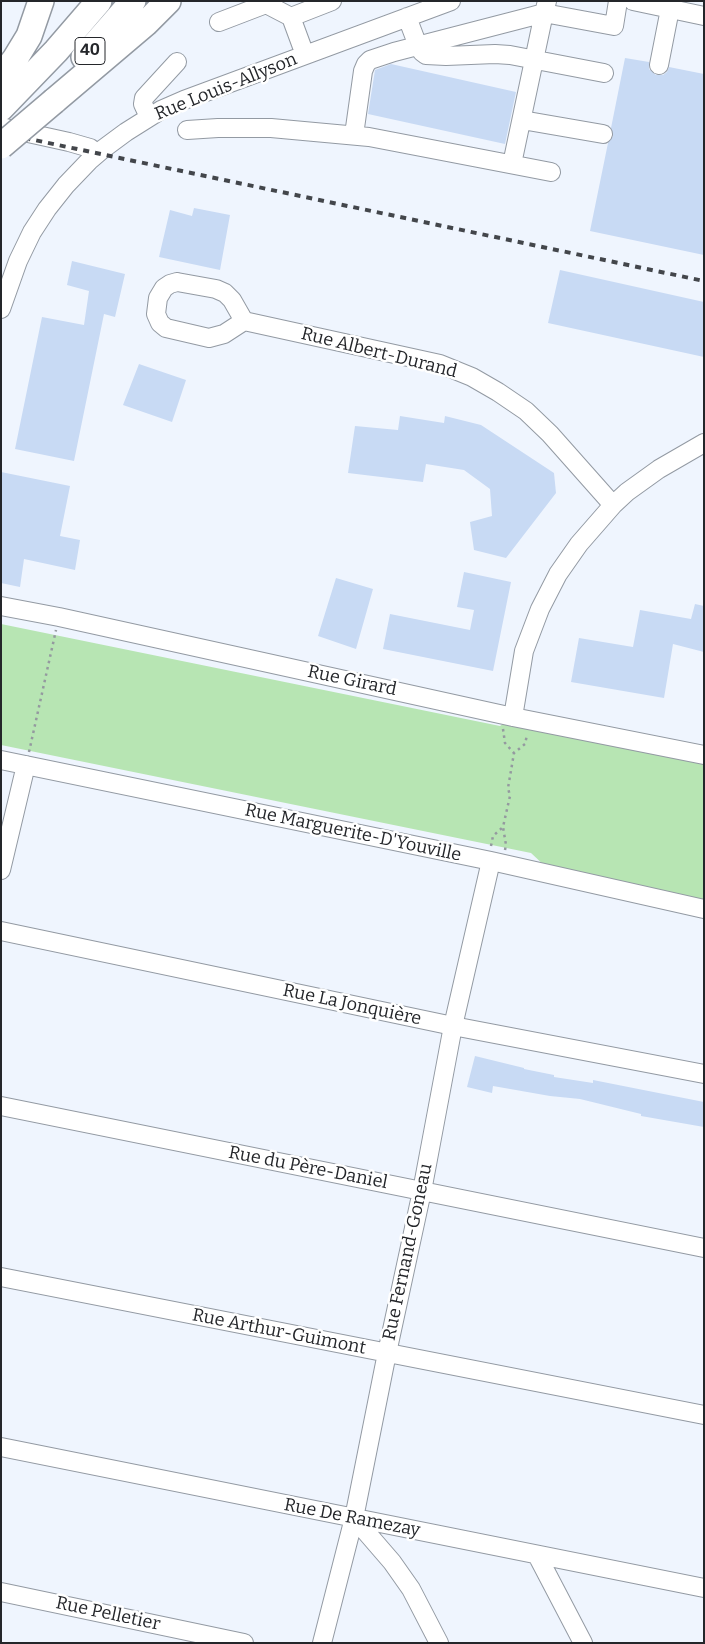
<!DOCTYPE html>
<html>
<head>
<meta charset="utf-8">
<style>
  body { margin:0 }
  #map { position:relative; width:705px; height:1644px; overflow:hidden; background:#eff5fe; font-family:Bitter,serif }
  canvas { display:block }
  .frame { position:absolute; inset:0; border:2px solid #24262a; pointer-events:none }
</style>
</head>
<body>
<div id="map">
<canvas width="705" height="1644"></canvas>
<div class="frame"></div>
</div>
<script>
const ctx = document.querySelector('canvas').getContext('2d');
ctx.lineJoin = 'round';
function fill(path, color) {
  ctx.fillStyle = color;
  ctx.fill(path, 'evenodd');
}
function shape(rows) {
  const path = new Path2D();
  for (const r of rows) {
    path.moveTo(r[0], r[1]);
    for (let i = 2; i < r.length; i += 2) path.lineTo(r[i], r[i + 1]);
  }
  return path;
}
function trace(path, color, width, dash) {
  ctx.strokeStyle = color;
  ctx.lineWidth = width;
  ctx.lineCap = dash ? 'butt' : 'round';
  ctx.setLineDash(dash || []);
  ctx.stroke(path);
}
function drawText(font, color, halo, rows, align = 'center') {
  ctx.font = font + ' Bitter,serif';
  ctx.lineWidth = 5;
  ctx.setLineDash([]);
  ctx.textBaseline = 'middle';
  ctx.strokeStyle = halo;
  ctx.fillStyle = color;
  for (const [text, x, y, turn = 0] of rows) {
    ctx.save();
    ctx.translate(x, y);
    ctx.rotate((+turn || 0) * Math.PI / 180);
    ctx.textAlign = isNaN(turn) ? turn : align;
    if (halo) ctx.strokeText(text, 0, 0);
    ctx.fillText(text, 0, 0);
    ctx.restore();
  }
}
const green = shape([
  [1,624,500,726,513,717,704,752,704,912,562,882,531,853,1,745]
]);
const building = shape([
  [625,58,649,62,649,69,656,75,663,75,667,72,669,67,704,74,704,255,590,231,608,143,613,136,611,128],
  [391,64,516,92,505,144,368,114,375,70],
  [194,208,230,215,220,270,159,257,170,210,192,216],
  [72,261,125,274,115,317,104,314,74,461,15,449,42,317,84,325,89,291,67,285],
  [560,270,704,302,704,357,548,323],
  [139,364,186,380,172,422,123,405],
  [400,416,444,423,445,416,481,425,554,473,556,493,506,558,474,550,470,522,492,516,490,489,464,470,426,464,423,482,348,473,355,426,398,430],
  [1,472,70,486,60,536,80,540,75,570,24,559,20,587,1,583],
  [464,572,511,582,493,671,383,649,390,614,470,630,474,610,457,607],
  [336,578,373,589,356,649,318,636],
  [695,604,704,606,704,652,673,644,664,698,571,682,579,638,633,647,640,610,691,619],
  [475,1056,524,1068,524,1069,554,1075,554,1077,593,1083,593,1080,704,1102,704,1127,641,1116,641,1114,580,1099,550,1096,493,1086,492,1093,467,1087]
]);
const path = shape([
  [503,729,505,743,514,753],
  [29,752,56,630],
  [491,846,493,836,503,827],
  [505,850,506,845,503,827,510,796,508,788,514,753,525,744,527,735]
]);
const minor = shape([
  [633,1,704,16],
  [291,17,332,1],
  [407,17,418,46,422,52,426,55,446,56,495,54,510,55,604,73],
  [219,22,266,4,291,17,305,55],
  [659,65,670,9],
  [149,117,143,104,144,98,177,62],
  [522,120,603,134],
  [1,127,69,142,90,148,97,153],
  [187,130,218,128,271,128,369,137,551,172],
  [354,135,363,71,366,64,370,60,394,52,533,16,544,13,547,1],
  [512,164,544,13,614,26,618,1],
  [177,282,216,289,225,293,232,300,244,321,224,334,209,338,166,328,160,323,156,314,158,298,164,288,170,284,177,282],
  [1,309,18,261,32,232,47,209,66,185,89,161,103,149,126,132,161,110,184,100,451,1],
  [244,321,440,364,472,377,498,392,526,411,550,434,613,505],
  [1,606,59,617,513,717,704,755],
  [513,717,524,651,540,609,558,574,579,544,613,505,627,492,659,469,704,443],
  [1,760,491,861,704,909],
  [1,870,26,765],
  [1,931,453,1026,704,1074],
  [1,1106,704,1248],
  [1,1277,704,1415],
  [1,1447,704,1588],
  [354,1518,392,1562,411,1589,439,1643],
  [537,1555,583,1643],
  [1,1592,244,1643],
  [322,1643,354,1518,387,1353,422,1191,453,1026,491,861]
]);
const highway = shape([
  [84,57,133,1],
  [1,77,15,59,29,36,41,1],
  [54,101,146,23,168,1],
  [1,108,56,51,99,1]
]);
const rail = shape([
  [1,133,704,281]
]);
const highwayBridge = shape([
  [1,146,54,101]
]);
const shields = [
  [90,51,30]
];
const shieldNames = [
  ["40",90,51]
];
const streetNames = [
  ["Rue Louis-Allyson",226,87,-22],
  ["Rue Albert-Durand",379,353,14],
  ["Rue Girard",352,681,12],
  ["Rue Marguerite-D'Youville",353,833,12],
  ["Rue La Jonquière",352,1005,12],
  ["Rue du Père-Daniel",308,1168,11],
  ["Rue Fernand-Goneau",408,1252,-78],
  ["Rue Arthur-Guimont",279,1332,11],
  ["Rue De Ramezay",352,1518,11],
  ["Rue Pelletier",108,1614,12]
];
fill(green, '#b7e5b3');
fill(building, '#c8daf4');
trace(minor, '#939aa3', 20);
trace(highway, '#939aa3', 28);
trace(path, '#94999f', 2.5, [2.5, 4]);
trace(minor, '#fff', 18);
trace(highway, '#fff', 25);
trace(rail, '#43464b', 4, [6, 6]);
trace(highwayBridge, '#939aa3', 28, []);
trace(highwayBridge, '#fff', 25);
for (const [x, y, w] of shields) {
  const box = new Path2D();
  box.roundRect(x - w / 2, y - 13.5, w, 27, 4);
  ctx.fillStyle = '#fff';
  ctx.fill(box);
  trace(box, '#24262a', 1);
}
drawText('bold 16px', '#24262a', null, shieldNames);
drawText('18px', '#24262a', '#fff', streetNames);
</script>
</body>
</html>
